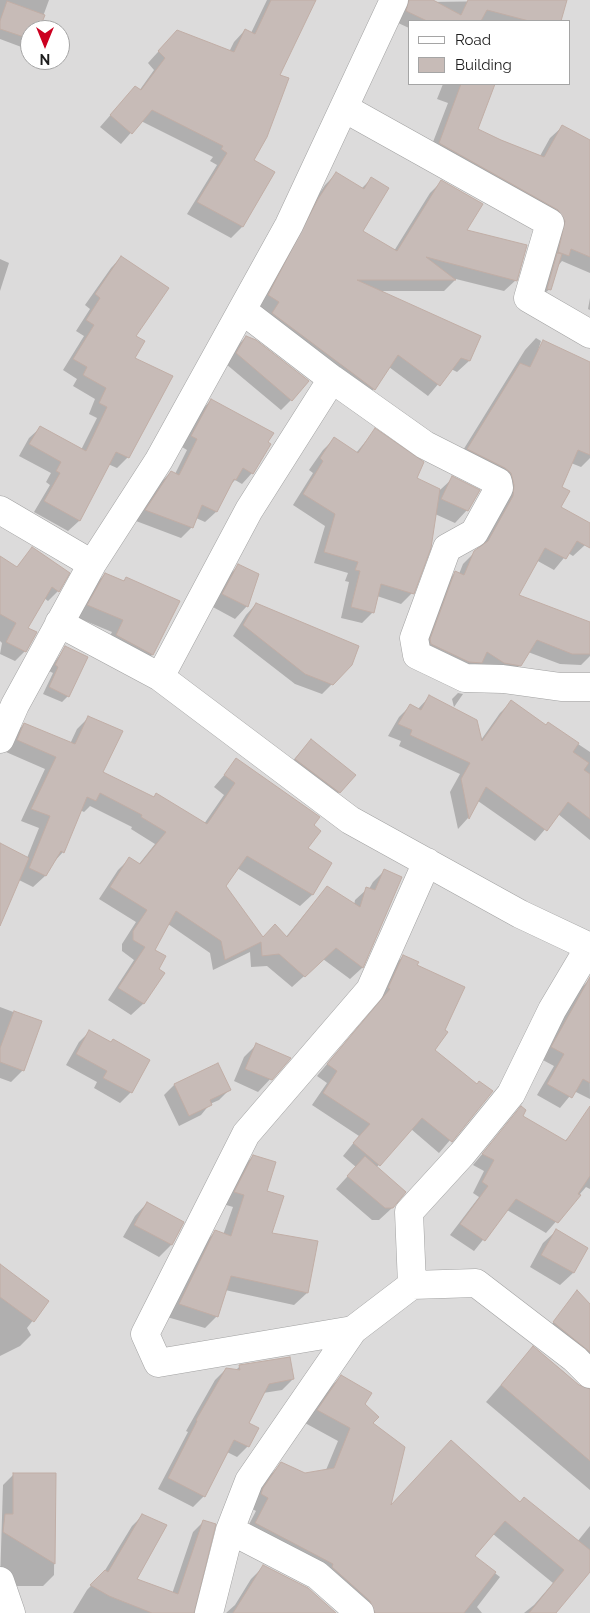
<!DOCTYPE html>
<html>
<head>
<meta charset="utf-8">
<style>
  body { margin:0 }
  #map { position:relative; width:590px; height:1613px; overflow:hidden; background:#efeae4; font-family:Raleway,sans-serif }
  canvas { display:block }
  .legend { position:absolute; left:408px; top:20px; width:162px; height:65px; box-sizing:border-box; background:#fff; border:1px solid #a5a5a5; margin:0; padding:6px 9px; list-style:none; font-size:15px; color:#1e1e1e }
  .legend li { display:flex; align-items:center; gap:10px; height:25px }
  .legend b { width:25px; border:1px solid #a5a5a5 }
  .north { position:absolute; left:20px; top:20px; width:50px; height:50px; box-sizing:border-box; background:#fff; border:1px solid #a5a5a5; border-radius:50%; rotate:180deg; font-size:14px; font-weight:700; line-height:20px; text-align:center; color:#1e1e1e }
  .north::after { content:''; display:block; margin:auto; width:18px; height:22px; background:#cc0020; clip-path:polygon(50% 0,100% 100%,50% 72%,0 100%) }
</style>
</head>
<body>
<div id="map">
<canvas width="590" height="1613"></canvas>
<ul class="legend">
<li><b style="height:6px;background:#fff"></b>Road</li>
<li><b style="height:14px;background:#c7bbb7"></b>Building</li>
</ul>
<div class="north">N</div>
</div>
<script>
const ctx = document.querySelector('canvas').getContext('2d');
ctx.lineJoin = 'round';
function fill(path, color) {
  ctx.fillStyle = color;
  ctx.fill(path, 'evenodd');
}
function shape(rows) {
  const path = new Path2D();
  for (const r of rows) {
    path.moveTo(r[0], r[1]);
    for (let i = 2; i < r.length; i += 2) path.lineTo(r[i], r[i + 1]);
  }
  return path;
}
function trace(path, color, width, dash) {
  ctx.strokeStyle = color;
  ctx.lineWidth = width;
  ctx.lineCap = dash ? 'butt' : 'round';
  ctx.setLineDash(dash || []);
  ctx.stroke(path);
}
const residential = shape([
  [0,0,590,0,590,1613,0,1613],
  [409,21,569,21,569,84,409,84],
  [30,30,60,30,60,60,30,60]
]);
const shadow = shape([
  [0,0,49,0,38,30,30,30,30,42,24,48,0,39],
  [267,0,312,0,278,75,252,160,242,227,231,238,187,214,217,165,210,161,213,157,141,121,121,144,100,127,135,87,139,91,154,70,148,63,177,31,229,52,234,42,245,30,251,33],
  [399,0,433,2,566,0,560,21,409,21,409,28,396,22],
  [443,84,494,84,476,130,540,156,550,138,562,127,590,142,590,273,562,261,557,267,550,289,542,295,555,233,428,155,448,103,437,99],
  [336,174,361,189,371,179,361,231,394,251,430,193,441,182,465,230,516,280,504,291,456,279,444,291,378,291,480,336,469,361,457,372,451,369,428,396,389,367,374,389,363,400,262,325,269,313,258,307,308,211,325,185],
  [121,257,134,337,128,457,117,468,108,464,79,521,68,531,34,512,50,485,46,482,51,473,19,456,29,438,40,428,81,450,97,418,89,414,95,399,73,386,77,379,63,370,84,336,76,331,90,309,85,305,111,268],
  [0,259,9,263,0,291],
  [590,298,590,310,588,309],
  [246,337,291,400,281,410,226,364,235,348],
  [536,338,541,341,522,403,590,376,590,458,581,467,571,463,561,487,560,508,590,525,590,535,585,545,573,556,568,553,554,570,536,560,518,596,590,624,590,656,581,665,560,664,528,652,520,665,508,676,469,674,420,656,444,584,455,573,459,574,463,564,479,548,502,508,457,460,525,350],
  [211,400,252,473,242,484,235,480,229,486,216,512,205,522,196,518,192,527,181,538,136,521,160,483,171,472,175,474,187,450,182,447,201,411],
  [375,430,415,478,440,490,453,478,467,510,455,523,435,514,412,593,401,604,377,596,373,612,362,623,341,618,349,582,345,581,348,573,314,563,325,526,293,505,313,473,309,470,323,450,334,439,356,453],
  [32,549,68,573,58,591,48,601,44,598,26,629,25,651,15,661,0,654,2,643,0,641,0,558,16,568],
  [238,566,247,606,235,619,211,606,226,578],
  [105,574,123,581,126,579,178,601,152,655,140,667,104,648,112,632,76,617,93,586],
  [256,604,332,684,322,694,295,684,233,636,246,615],
  [65,647,68,696,62,702,43,694,53,673,49,671],
  [458,693,463,694,454,707,452,699],
  [429,697,481,740,500,713,511,702,546,726,548,724,590,752,590,840,558,814,535,841,478,801,468,818,458,829,450,792,460,774,399,746,401,741,388,736,399,717,410,706,417,710],
  [88,718,102,772,204,824,224,795,214,787,237,760,312,825,306,848,331,863,312,895,300,906,237,868,225,886,263,939,285,938,327,887,354,905,355,900,367,889,369,889,373,882,384,871,400,877,362,968,350,979,323,959,292,987,267,966,251,967,250,952,213,970,210,953,168,924,154,950,157,969,163,973,143,1004,131,1015,108,1000,134,960,122,951,122,944,136,922,99,899,118,870,130,858,139,864,155,844,131,829,132,827,90,806,84,812,80,810,63,852,52,864,45,876,33,887,19,880,0,904,0,845,27,858,39,828,21,821,45,769,6,752,13,736,24,724,70,744,77,729],
  [311,740,340,791,328,804,283,772],
  [403,956,416,965,433,1050,477,1086,491,1092,439,1153,411,1129,376,1168,392,1208,379,1220,372,1220,336,1189,356,1167,343,1156,359,1136,312,1105,327,1083,317,1076,380,1001,377,1000,392,968],
  [589,980,590,1099,574,1091,560,1108,537,1095,554,1066,541,1059,578,991],
  [0,1007,40,1022,23,1070,11,1082,0,1078],
  [89,1032,131,1092,120,1103,94,1088,97,1082,66,1065,79,1042],
  [257,1044,289,1059,258,1092,234,1081,244,1057],
  [218,1065,229,1090,219,1100,210,1104,201,1115,179,1126,164,1095,174,1085],
  [521,1108,521,1116,564,1142,579,1125,590,1132,590,1189,586,1187,546,1233,507,1210,474,1251,450,1235,479,1197,473,1193,484,1171,473,1165],
  [253,1156,265,1192,270,1234,307,1293,294,1305,225,1290,217,1316,205,1328,167,1317,203,1244,215,1232,223,1235,233,1207,223,1204,241,1169],
  [147,1203,182,1222,171,1245,159,1257,123,1237,135,1216],
  [556,1231,587,1249,573,1273,560,1285,530,1267,543,1243],
  [0,1265,48,1301,27,1328,31,1335,20,1346,0,1356],
  [565,1308,590,1330,590,1357,548,1329],
  [533,1348,564,1372,590,1399,590,1490,486,1402],
  [240,1366,293,1379,282,1390,263,1393,247,1423,257,1428,248,1446,237,1457,227,1452,204,1496,193,1507,158,1489,188,1432,186,1431,215,1380,226,1369,235,1371],
  [341,1376,363,1404,371,1424,389,1508,519,1503,577,1542,590,1526,590,1568,555,1613,524,1613,534,1605,553,1583,493,1534,474,1557,500,1577,477,1607,482,1613,357,1613,243,1536,256,1511,249,1507,251,1502,269,1476,282,1463,305,1475,326,1470,338,1441,305,1423,329,1389],
  [14,1474,55,1474,54,1575,43,1586,3,1586,0,1582,3,1485],
  [142,1516,135,1580,172,1594,193,1532,203,1522,193,1613,73,1613,87,1590,104,1572,132,1526],
  [264,1566,307,1589,336,1613,226,1613,235,1605,251,1579]
]);
const building = shape([
  [271,0,316,0,280,75,289,78,267,137,254,160,275,172,243,227,197,202,227,153,221,149,223,146,152,110,132,134,110,115,135,86,141,90,165,58,158,51,177,30,234,52,245,29,255,34,271,0],
  [409,0,433,0,461,15,468,0,567,0,561,21,529,21,487,10,481,21,427,21,406,11,409,0],
  [7,1,45,15,39,30,30,30,30,39,0,29,0,21,7,1],
  [461,84,495,84,478,129,501,140,544,157,562,125,590,140,590,257,571,249,569,256,558,252,565,221,558,210,439,143,461,84],
  [336,172,364,189,371,177,389,188,363,231,397,251,441,180,483,204,467,230,527,245,517,281,426,257,456,280,357,280,481,336,470,361,461,358,440,386,398,355,375,390,272,313,279,302,268,295,318,199,336,172],
  [557,253,562,254,551,290,547,289,557,253],
  [121,256,169,288,136,336,145,341,135,358,173,376,129,458,116,452,80,521,44,501,60,473,56,471,61,462,29,444,40,426,86,451,107,407,99,403,106,388,83,375,87,367,73,359,94,325,86,320,100,298,95,294,121,256],
  [246,336,256,340,309,381,292,401,236,353,246,336],
  [543,340,590,362,590,455,578,450,562,487,570,491,561,507,590,523,590,548,577,541,566,559,545,548,519,595,590,622,590,654,572,654,537,640,521,666,504,663,487,652,482,663,469,662,431,644,430,639,455,571,464,575,474,551,488,541,513,496,514,485,511,473,505,468,467,449,520,363,530,367,543,340],
  [211,399,274,433,268,442,271,444,253,474,243,468,236,480,234,479,217,512,202,505,193,528,145,510,171,471,179,475,197,439,191,436,211,399],
  [375,428,424,462,417,478,440,489,431,548,414,594,381,584,374,613,351,607,360,571,355,570,358,562,324,552,335,514,303,494,323,461,320,458,334,437,358,453,375,428],
  [452,476,480,490,468,511,441,499,452,476],
  [32,547,70,573,59,592,52,587,28,628,37,632,26,652,6,642,16,623,0,614,0,556,17,567,32,547],
  [238,564,259,574,248,607,222,594,238,564],
  [105,573,124,581,126,577,180,601,153,655,116,635,123,620,87,605,105,573],
  [256,603,359,646,352,665,333,685,305,674,243,625,256,603],
  [65,646,88,657,69,697,49,687,58,667,55,665,65,646],
  [429,695,477,720,482,741,511,700,546,725,548,722,579,743,573,752,589,763,584,770,590,774,590,819,568,802,547,831,486,787,469,819,461,779,470,763,410,735,412,730,398,724,410,704,421,710,429,695],
  [88,716,123,731,103,772,154,797,156,793,207,824,235,783,224,775,236,758,320,817,314,825,321,831,308,848,332,863,313,895,247,856,226,886,263,937,275,924,287,937,327,886,360,907,366,887,375,890,384,869,402,877,363,968,336,948,305,977,279,954,262,956,261,942,225,960,221,941,176,911,155,950,166,956,159,969,165,973,144,1004,118,988,145,947,133,940,133,931,147,910,110,887,129,857,140,864,166,832,141,817,142,815,100,793,96,801,87,797,64,853,61,851,46,876,29,868,50,816,31,809,56,757,17,740,24,723,75,744,88,716],
  [311,739,356,775,340,793,295,759,311,739],
  [0,843,29,858,0,926,0,843],
  [403,955,419,962,417,965,465,987,445,1030,448,1032,435,1050,477,1084,479,1081,493,1091,452,1142,422,1118,380,1166,353,1143,370,1124,323,1093,337,1071,327,1064,390,989,388,988,403,955],
  [590,977,590,1083,583,1079,572,1098,547,1084,564,1054,551,1047,590,977],
  [14,1011,42,1021,24,1071,0,1062,0,1048,14,1011],
  [89,1030,111,1042,113,1039,150,1060,132,1093,103,1078,107,1071,76,1054,89,1030],
  [256,1043,291,1058,272,1080,245,1069,256,1043],
  [218,1063,231,1090,210,1100,212,1105,189,1116,174,1084,218,1063],
  [521,1106,526,1110,523,1116,566,1141,590,1106,590,1176,578,1194,581,1195,558,1223,516,1199,485,1241,460,1224,488,1186,482,1182,494,1160,482,1154,521,1106],
  [253,1155,276,1162,267,1191,284,1196,272,1233,318,1241,308,1293,231,1276,218,1317,179,1304,215,1230,231,1236,244,1195,234,1192,253,1155],
  [365,1156,406,1192,393,1208,385,1208,347,1176,365,1156],
  [147,1202,184,1222,172,1245,134,1225,147,1202],
  [556,1229,588,1248,574,1273,541,1255,556,1229],
  [0,1264,49,1301,34,1322,0,1297,0,1264],
  [577,1290,590,1304,590,1352,553,1322,577,1290],
  [533,1346,579,1385,590,1389,590,1461,501,1385,533,1346],
  [290,1357,294,1379,269,1384,249,1423,259,1428,249,1447,234,1440,205,1497,168,1478,197,1421,196,1420,226,1368,240,1370,239,1365,290,1357],
  [341,1375,372,1393,365,1404,379,1417,373,1423,405,1447,391,1505,451,1440,520,1502,524,1497,590,1550,590,1572,556,1613,529,1613,564,1570,505,1521,475,1556,496,1572,464,1613,375,1613,370,1601,332,1567,333,1564,255,1523,268,1498,261,1494,263,1488,281,1462,305,1473,334,1468,350,1428,317,1410,341,1375],
  [13,1473,56,1473,55,1564,3,1532,5,1514,13,1514,13,1473],
  [142,1514,167,1525,137,1579,178,1594,203,1520,216,1524,194,1613,152,1613,109,1596,90,1585,105,1570,108,1572,142,1514],
  [263,1565,308,1588,336,1613,233,1613,263,1565]
]);
const minor = shape([
  [344,108,550,223,528,298,590,334],
  [242,310,332,379,425,445,498,482,499,488,474,533,447,548,414,638,417,655,465,678,503,679,561,687,590,687],
  [0,510,92,564],
  [59,623,160,677,350,820,520,914,590,947],
  [160,677,249,510,332,379],
  [0,739,15,705,92,564,159,460,289,225,394,0],
  [412,1285,409,1212,462,1154,511,1094,552,1010,590,946],
  [353,1330,158,1363,145,1334,246,1134,370,990,427,862],
  [230,1530,317,1575,360,1613],
  [0,1581,11,1613],
  [209,1613,230,1530,249,1481,353,1330,412,1285,476,1283,575,1359,590,1374]
]);
fill(residential, '#dcdbdb');
fill(shadow, '#0003');
fill(building, '#c7bbb7');
trace(building, '#c1aea6', 1);
trace(minor, '#a2a2a2', 29);
trace(minor, '#fff', 28);
</script>
</body>
</html>
